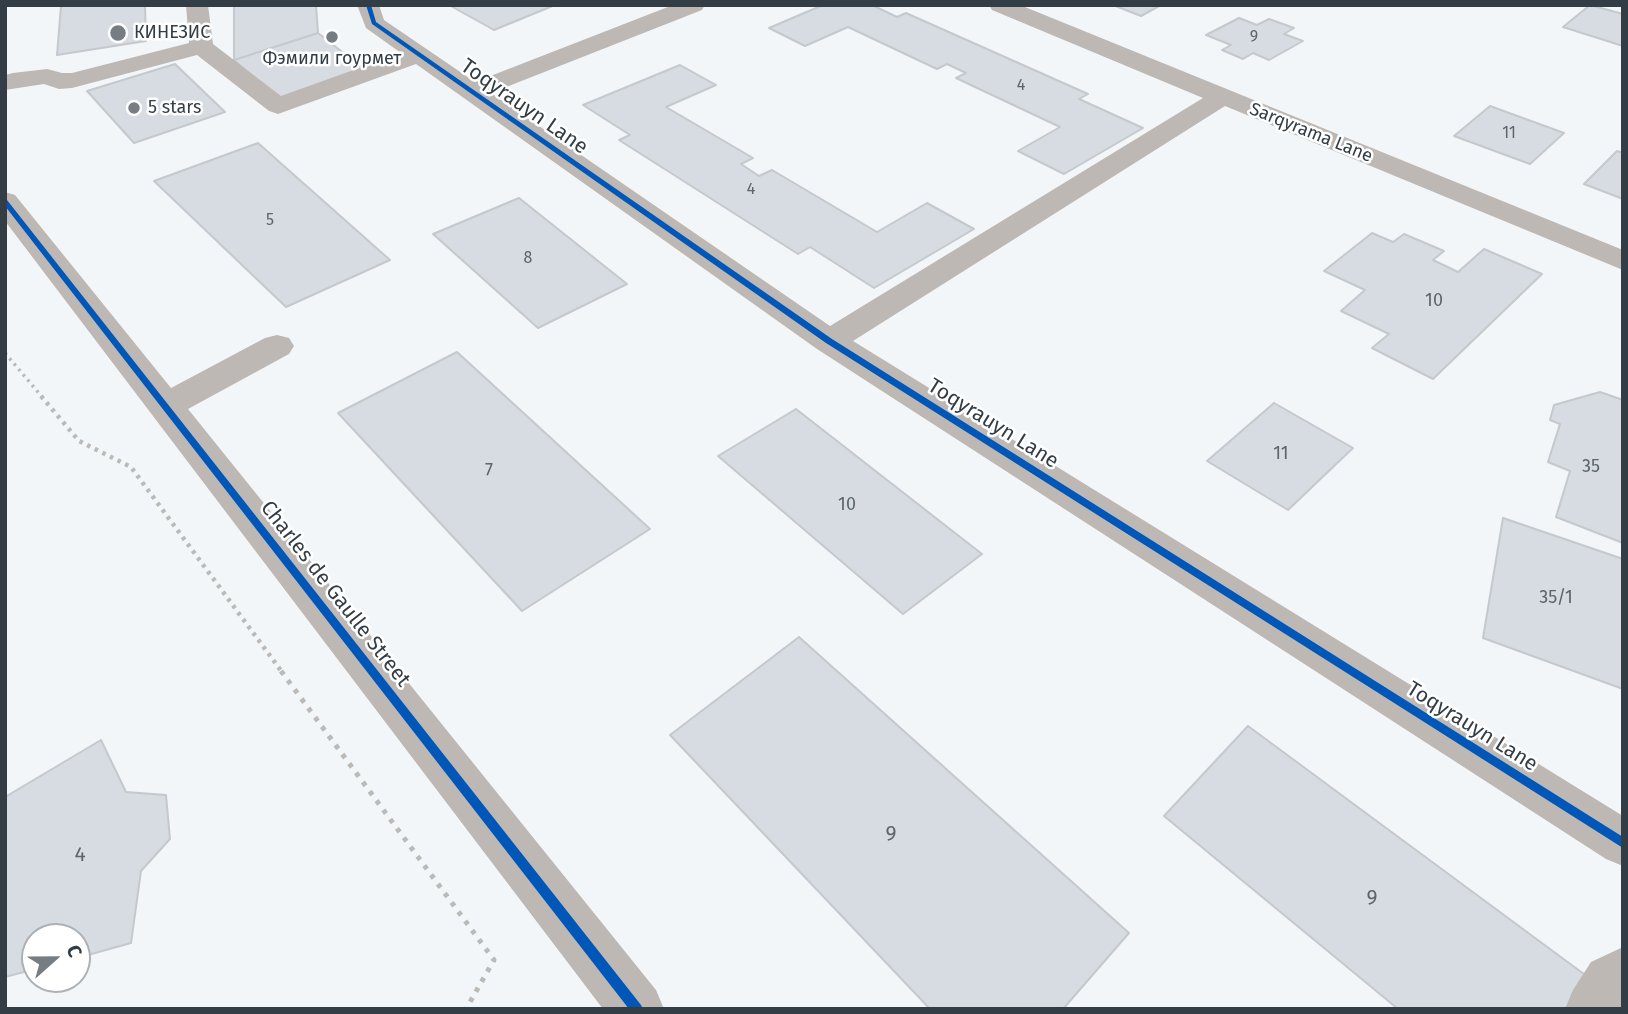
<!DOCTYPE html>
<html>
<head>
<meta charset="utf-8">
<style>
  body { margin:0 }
  #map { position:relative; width:1628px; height:1014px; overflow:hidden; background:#f3f6f8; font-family:"Fira Sans",sans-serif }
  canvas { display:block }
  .frame { position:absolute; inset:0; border:7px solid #333d45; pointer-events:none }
  .north { position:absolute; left:21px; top:923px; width:70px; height:70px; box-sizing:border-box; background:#fff; border:2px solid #adb1b5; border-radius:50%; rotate:69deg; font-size:19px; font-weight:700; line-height:28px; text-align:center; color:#333d45 }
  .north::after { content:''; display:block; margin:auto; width:24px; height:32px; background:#767e84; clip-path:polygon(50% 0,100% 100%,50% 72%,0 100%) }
</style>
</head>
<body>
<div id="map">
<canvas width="1628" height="1014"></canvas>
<div class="frame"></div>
<div class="north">С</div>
</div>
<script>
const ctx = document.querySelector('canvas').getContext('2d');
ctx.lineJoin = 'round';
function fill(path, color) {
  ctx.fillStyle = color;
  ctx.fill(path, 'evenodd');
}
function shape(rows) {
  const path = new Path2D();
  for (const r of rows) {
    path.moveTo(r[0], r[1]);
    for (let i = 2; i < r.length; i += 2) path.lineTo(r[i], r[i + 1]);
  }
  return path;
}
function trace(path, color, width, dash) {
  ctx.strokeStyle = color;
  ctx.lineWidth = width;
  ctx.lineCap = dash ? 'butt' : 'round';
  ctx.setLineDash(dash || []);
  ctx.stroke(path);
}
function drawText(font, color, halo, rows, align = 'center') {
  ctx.font = font + ' "Fira Sans",sans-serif';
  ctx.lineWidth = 5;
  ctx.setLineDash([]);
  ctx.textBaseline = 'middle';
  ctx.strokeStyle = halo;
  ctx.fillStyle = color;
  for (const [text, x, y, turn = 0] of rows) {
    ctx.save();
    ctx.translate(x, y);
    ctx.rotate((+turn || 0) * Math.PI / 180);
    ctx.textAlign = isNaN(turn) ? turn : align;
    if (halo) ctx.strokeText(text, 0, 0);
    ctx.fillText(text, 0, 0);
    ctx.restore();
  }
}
const building = shape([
  [145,5,146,41,57,55,61,6,145,5],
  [234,5,316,5,318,33,234,60,234,5],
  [449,5,555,5,494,30,449,5],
  [823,5,872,5,897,17,906,13,1088,94,1079,99,1143,128,1064,174,1018,151,1060,127,956,78,966,73,947,64,937,69,848,27,805,46,769,28,823,5],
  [1113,5,1161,5,1141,16,1113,5],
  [1590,5,1623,14,1623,46,1563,27,1590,5],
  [1239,18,1257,25,1269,19,1294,28,1284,34,1303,41,1269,60,1253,53,1243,59,1222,50,1231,45,1206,35,1239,18],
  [318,33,373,76,285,106,234,60,318,33],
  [175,64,225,112,134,143,87,91,175,64],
  [680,65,716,85,666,107,753,158,741,164,759,176,772,170,877,232,927,203,974,229,874,288,810,247,798,254,619,140,630,135,583,105,680,65],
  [1490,106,1564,133,1530,164,1454,136,1490,106],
  [258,143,390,260,286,307,154,181,258,143],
  [1617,151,1623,153,1623,199,1584,184,1617,151],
  [519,198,627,284,538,328,433,234,519,198],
  [1372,233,1393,242,1404,234,1444,251,1433,260,1458,272,1484,249,1542,274,1433,379,1372,348,1389,334,1341,311,1365,290,1324,271,1372,233],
  [457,352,650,529,522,611,338,413,457,352],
  [1600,392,1623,400,1623,543,1556,517,1570,471,1548,462,1560,424,1550,420,1554,405,1600,392],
  [1274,403,1353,448,1288,510,1207,461,1274,403],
  [796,409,982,554,903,614,718,456,796,409],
  [1503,518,1623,559,1623,689,1483,638,1503,518],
  [799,637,1129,933,1063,1009,930,1009,670,735,799,637],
  [1248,726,1592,980,1575,1009,1398,1009,1164,816,1248,726],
  [101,740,126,792,166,795,170,839,141,871,131,943,77,958,77,937,35,937,35,969,5,977,5,797,101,740]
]);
const pathFar2 = shape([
  [5,353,43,398]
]);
const pathFar1 = shape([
  [41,396,79,441,131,467,282,672]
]);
const path = shape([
  [281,671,494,960,466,1009]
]);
const minor = shape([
  [186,5,208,5,213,44,281,96,401,53,366,28,357,5,379,5,384,20,475,82,673,5,705,5,702,10,491,93,830,326,1203,98,992,10,989,5,1020,5,1623,250,1623,270,1225,106,853,341,1623,816,1623,866,1606,859,817,349,416,64,278,114,269,111,197,55,72,88,59,89,44,84,5,90,5,75,13,73,47,69,62,73,72,73,189,43,186,5],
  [5,192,15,195,171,388,265,338,277,335,289,338,294,346,289,354,188,409,656,990,664,1009,603,1009,5,221,5,192],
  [1623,947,1623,1009,1565,1009,1573,990,1591,962,1623,947]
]);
const cycleway = shape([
  [366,5,371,5,376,22,832,339,1623,837,1623,848,826,343,372,24,366,5],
  [5,199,7,200,641,1005,643,1009,629,1009,5,206,5,199]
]);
const markers = [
  [118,33,9,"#767e84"],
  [332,37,7,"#767e84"],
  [134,108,7,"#767e84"]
];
const farNumbernames = [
  ["9",1254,38],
  ["4",1021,86],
  ["11",1509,134],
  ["4",751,190],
  ["5",270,221],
  ["8",528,259]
];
const farPoinames = [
  ["КИНЕЗИС",134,33],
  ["Фэмили гоурмет",332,59,"center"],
  ["5 stars",148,108]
];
const farStreetnames = [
  ["Sarqyrama Lane",1311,133,22]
];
const numberNames = [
  ["10",1434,301],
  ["11",1281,454],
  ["35",1591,467],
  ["7",489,471],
  ["10",847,505],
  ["35/1",1556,598]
];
const streetNames = [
  ["Toqyrauyn Lane",524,107,35],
  ["Toqyrauyn Lane",993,424,32],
  ["Charles de Gaulle Street",335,594,52],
  ["Toqyrauyn Lane",1472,727,32]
];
const nearNumbernames = [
  ["9",891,834],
  ["4",80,855],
  ["9",1372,898]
];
fill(building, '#d6dce1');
trace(building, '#c4c9ce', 2);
trace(pathFar2, '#bcbab8', 3.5, [2.5, 4.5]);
trace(pathFar1, '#bcbab8', 4.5, [3.5, 5]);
trace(path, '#bcbab8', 5, [4.5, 7]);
fill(minor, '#bdb8b4');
fill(cycleway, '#0057b8');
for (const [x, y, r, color] of markers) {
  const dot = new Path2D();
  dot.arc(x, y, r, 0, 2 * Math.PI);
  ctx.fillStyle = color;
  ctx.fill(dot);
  trace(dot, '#fff', 2.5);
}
drawText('16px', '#5c656c', null, farNumbernames);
drawText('18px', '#333d45', '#fff', farPoinames, 'left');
drawText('18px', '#333d45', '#fff', farStreetnames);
drawText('18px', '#5c656c', null, numberNames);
drawText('21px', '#333d45', '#fff', streetNames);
drawText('21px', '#5c656c', null, nearNumbernames);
</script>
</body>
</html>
